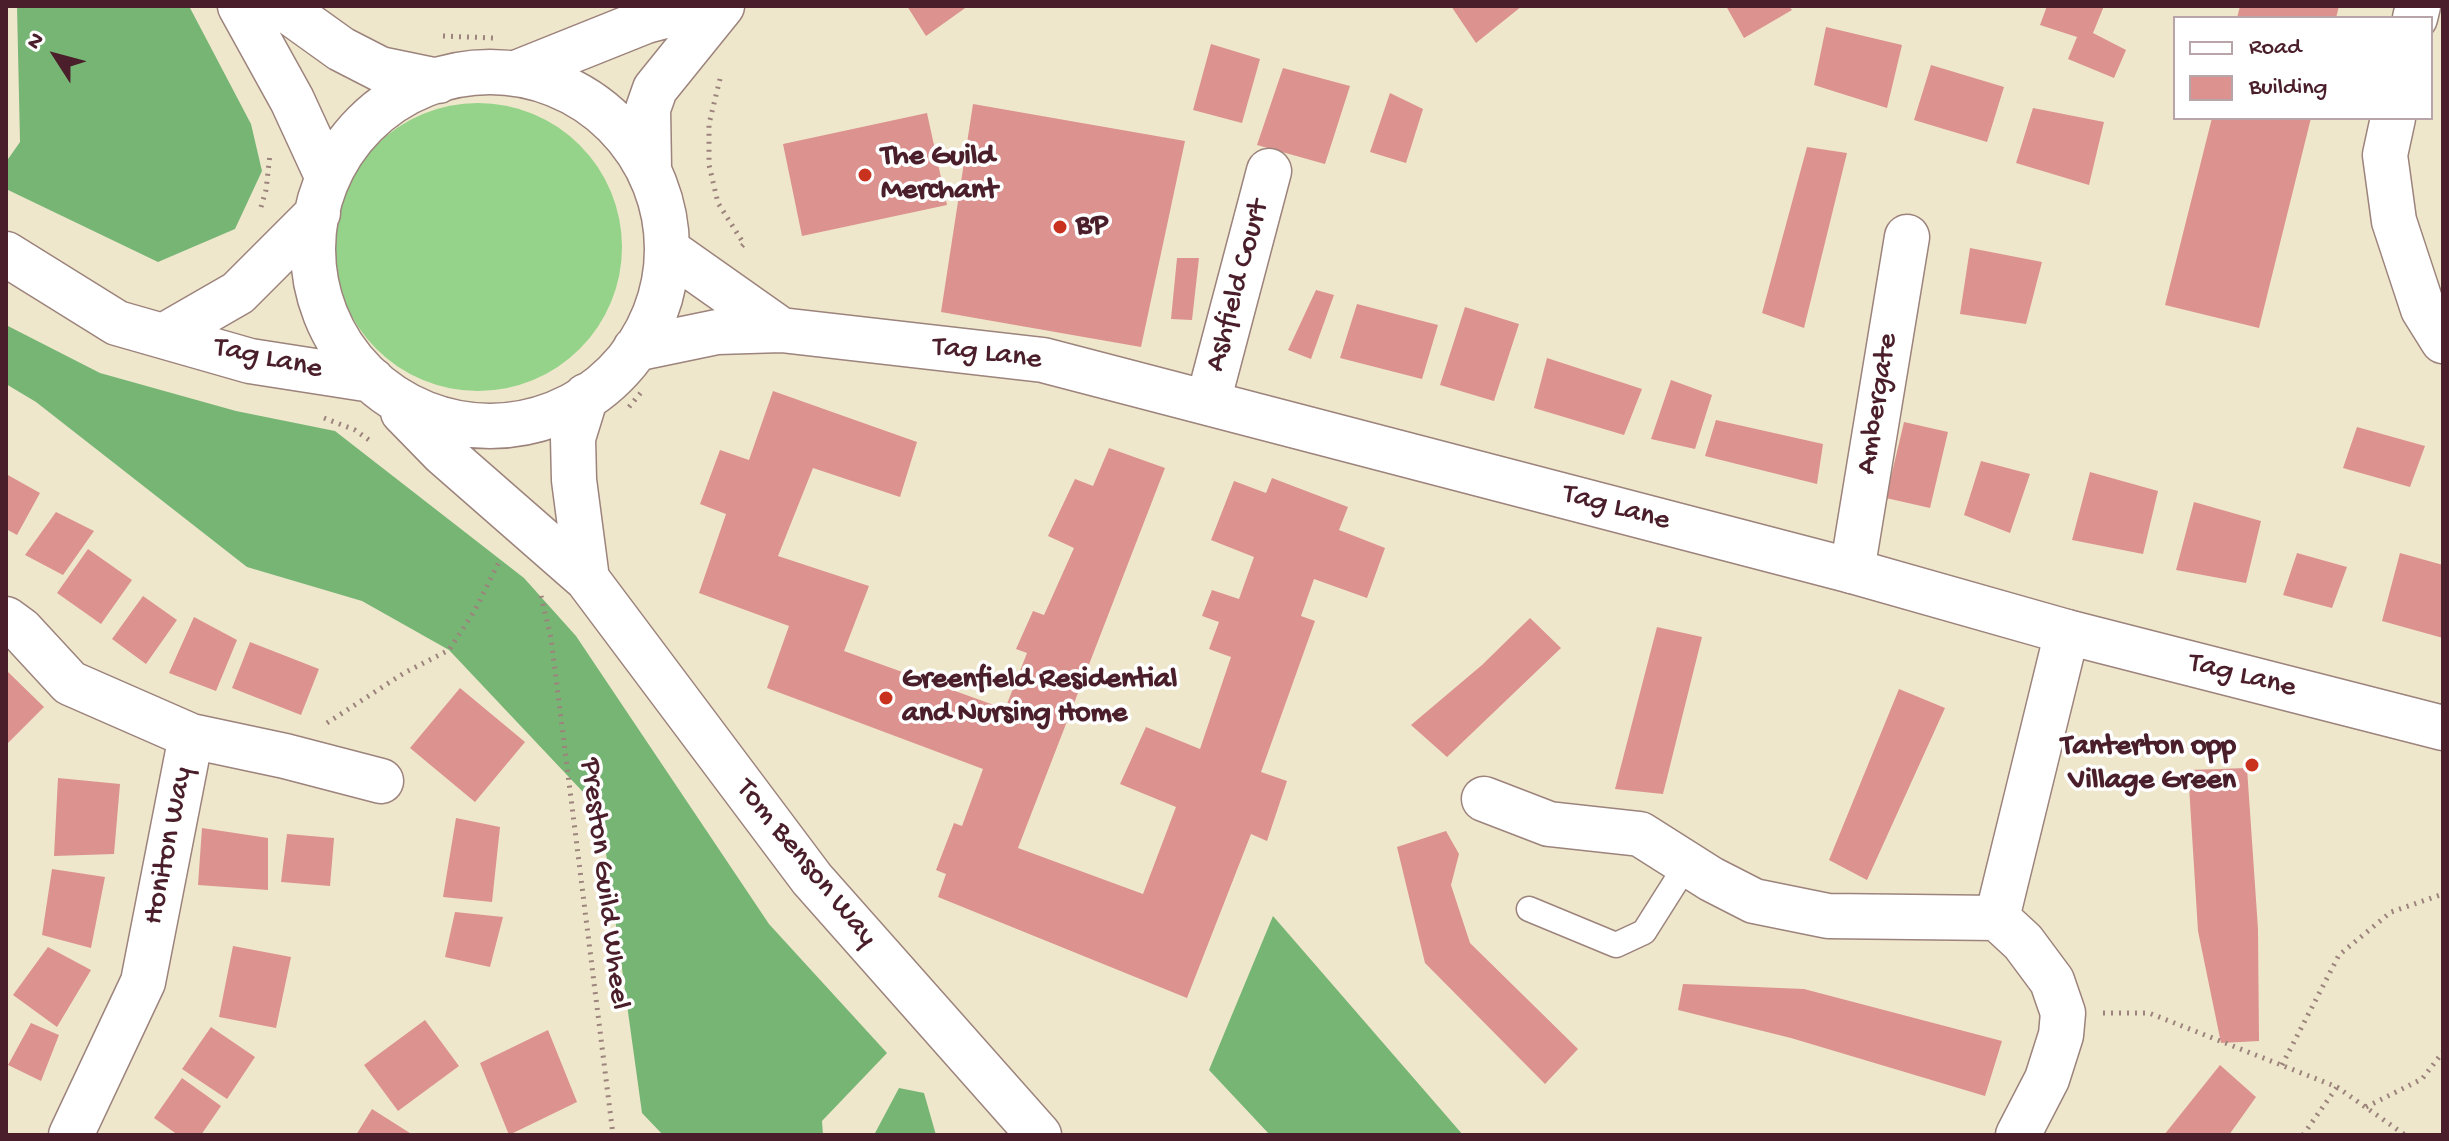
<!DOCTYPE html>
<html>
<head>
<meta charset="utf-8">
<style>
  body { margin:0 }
  #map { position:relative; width:2449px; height:1141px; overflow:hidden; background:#efe7cc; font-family:"Gochi Hand",sans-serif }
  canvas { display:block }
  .frame { position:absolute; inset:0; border:8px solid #4a1f2b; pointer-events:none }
  .legend { position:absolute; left:2173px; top:16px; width:260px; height:104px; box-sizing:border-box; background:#fff; border:2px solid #b7a5aa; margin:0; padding:10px 14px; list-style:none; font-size:24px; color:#4a1f2b }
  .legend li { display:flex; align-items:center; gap:16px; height:40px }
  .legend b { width:40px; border:2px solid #b7a5aa }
  .north { position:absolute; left:16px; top:16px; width:80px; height:80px; -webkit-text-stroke:6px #fff; paint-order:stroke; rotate:306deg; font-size:22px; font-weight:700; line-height:32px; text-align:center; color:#4a1f2b }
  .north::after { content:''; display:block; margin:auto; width:28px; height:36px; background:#4a1f2b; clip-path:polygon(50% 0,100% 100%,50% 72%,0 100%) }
</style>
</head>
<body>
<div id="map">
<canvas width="2449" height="1141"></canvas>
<div class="frame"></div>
<ul class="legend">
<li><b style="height:10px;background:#fff"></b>Road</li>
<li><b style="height:22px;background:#dc928f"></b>Building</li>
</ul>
<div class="north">N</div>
</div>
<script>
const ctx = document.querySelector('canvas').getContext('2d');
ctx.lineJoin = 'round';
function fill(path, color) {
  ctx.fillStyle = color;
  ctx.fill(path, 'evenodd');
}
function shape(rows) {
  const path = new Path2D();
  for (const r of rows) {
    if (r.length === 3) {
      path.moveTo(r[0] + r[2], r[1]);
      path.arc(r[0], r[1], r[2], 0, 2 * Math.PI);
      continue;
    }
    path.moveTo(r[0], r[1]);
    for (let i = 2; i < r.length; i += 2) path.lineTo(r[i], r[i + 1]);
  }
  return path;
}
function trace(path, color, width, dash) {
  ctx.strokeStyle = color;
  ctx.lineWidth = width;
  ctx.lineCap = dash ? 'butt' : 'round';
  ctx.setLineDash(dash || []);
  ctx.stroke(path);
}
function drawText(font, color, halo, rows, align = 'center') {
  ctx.font = font + ' "Gochi Hand",sans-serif';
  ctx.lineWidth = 7;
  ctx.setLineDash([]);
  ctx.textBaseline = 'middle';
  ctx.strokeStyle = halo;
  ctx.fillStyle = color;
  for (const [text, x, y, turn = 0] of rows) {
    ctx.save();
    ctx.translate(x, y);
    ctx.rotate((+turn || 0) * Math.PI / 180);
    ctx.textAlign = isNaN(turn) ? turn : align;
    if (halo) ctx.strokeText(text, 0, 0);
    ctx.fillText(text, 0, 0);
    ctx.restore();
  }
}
const green = shape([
  [478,247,144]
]);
const forest = shape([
  [17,6,189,6,251,124,262,171,235,229,158,262,6,189,6,162,20,142],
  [6,325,100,373,236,411,335,431,524,578,576,636,769,924,887,1053,822,1121,823,1135,663,1135,642,1113,600,810,449,650,362,601,247,567,36,402,6,384],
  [1273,916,1463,1135,1270,1135,1209,1070],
  [899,1088,924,1093,936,1135,874,1135]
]);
const building = shape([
  [907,6,968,6,926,36],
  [1451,6,1522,6,1476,43],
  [1726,6,1789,6,1792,10,1744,38],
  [2047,6,2104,6,2093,33,2126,50,2114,78,2068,59,2077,37,2040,25],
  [2240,6,2339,6,2336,18,2237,18],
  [1826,27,1902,45,1887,108,1814,85],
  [1211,44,1260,59,1242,123,1193,110],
  [1931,65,2004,87,1987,142,1914,120],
  [1283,68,1350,86,1325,164,1257,145],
  [1390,93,1423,109,1406,163,1370,152],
  [973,104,1185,141,1141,347,941,312],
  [2033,108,2104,122,2089,185,2016,163],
  [927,113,947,205,802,236,783,144],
  [2212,118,2311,118,2259,328,2165,305],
  [1807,147,1847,153,1804,328,1762,313],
  [1970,248,2042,262,2026,324,1960,314],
  [1177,258,1199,258,1192,320,1171,319],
  [1316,290,1334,295,1311,359,1288,350],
  [1357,304,1438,325,1422,379,1340,358],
  [1465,307,1519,324,1494,401,1440,385],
  [1547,358,1642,389,1624,435,1534,408],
  [1671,380,1712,395,1695,449,1651,439],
  [773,391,917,442,900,497,813,468,778,556,869,586,844,651,1005,709,1027,653,1016,649,1033,611,1044,615,1074,548,1048,536,1075,479,1093,486,1109,448,1165,468,1018,848,1143,894,1176,807,1120,784,1146,727,1200,749,1231,657,1209,649,1219,622,1202,616,1212,590,1239,599,1254,557,1211,540,1234,481,1266,493,1272,478,1348,507,1339,530,1385,548,1367,598,1314,579,1301,616,1315,621,1261,772,1287,781,1267,841,1251,834,1187,998,938,897,946,874,936,870,954,823,962,826,983,769,767,688,789,626,699,593,726,514,700,504,720,450,749,460],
  [1716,420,1823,444,1817,484,1705,456],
  [1904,422,1948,432,1930,508,1886,498],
  [2357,427,2425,446,2410,487,2343,468],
  [1981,461,2030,474,2010,533,1964,515],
  [2090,472,2158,491,2143,554,2072,540],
  [6,474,40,493,17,535,6,529],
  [2194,502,2261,521,2246,583,2176,570],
  [56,512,94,531,63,575,25,555],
  [88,549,132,580,101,624,57,593],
  [2297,553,2347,567,2332,608,2283,595],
  [2400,553,2443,565,2443,638,2382,621],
  [143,596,177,620,146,664,112,639],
  [194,617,237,640,216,691,169,673],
  [1530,618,1561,648,1447,757,1411,725,1482,665],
  [1657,627,1702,637,1663,794,1615,789],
  [250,642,319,669,301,715,232,688],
  [6,670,44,707,6,745],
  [460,688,525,742,475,802,410,748],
  [1899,689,1945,708,1867,880,1829,860],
  [2247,768,2258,929,2259,1041,2221,1043,2198,931,2188,770],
  [58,778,120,784,114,854,54,856],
  [456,818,500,827,492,902,443,897],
  [202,828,268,838,268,890,198,885],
  [1446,831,1459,854,1451,885,1470,943,1578,1049,1545,1084,1425,963,1397,847],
  [287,834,334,838,330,886,281,882],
  [52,869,105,877,91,948,42,935],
  [455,912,503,917,490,967,445,957],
  [233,946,291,957,276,1028,219,1017],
  [48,947,91,970,57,1027,13,995],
  [1683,984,1804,989,2002,1041,1985,1096,1791,1038,1678,1010],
  [425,1020,459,1066,398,1111,364,1065],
  [31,1023,59,1035,41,1081,8,1065],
  [211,1027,255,1057,227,1099,182,1069],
  [548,1030,577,1102,509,1135,480,1063],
  [2220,1065,2256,1097,2229,1135,2164,1135],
  [182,1078,221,1106,201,1135,178,1135,154,1118],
  [372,1109,413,1135,356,1135]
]);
const path = shape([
  [443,36,493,38],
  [720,79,709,124,709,165,718,203,744,244,739,249],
  [261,207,266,190,270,154],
  [629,407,643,390],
  [324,418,355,430,369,440],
  [541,596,551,638,613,1135],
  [327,723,404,673,449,650,475,610,500,560],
  [2103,1013,2149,1013,2337,1087,2405,1135],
  [2282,1065,2339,955,2391,912,2443,894],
  [2366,1107,2422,1079,2443,1052],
  [2303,1135,2337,1087]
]);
const lane = shape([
  [1529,909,1616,945,1644,932,1687,864]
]);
const street = shape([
  [2415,18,2418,6],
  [2393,118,2385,155,2394,221,2423,309,2443,341],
  [1208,402,1269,171],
  [1852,571,1907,237],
  [6,619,21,630,70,683,191,736],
  [1484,799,1549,824,1640,834,1711,879,1754,901,1828,916,1997,918],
  [71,1135,143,982,191,736,285,756,381,781],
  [2018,1135,2047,1079,2061,1035,2063,1013,2052,981,2023,942,1997,918,2067,632]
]);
const secondary = shape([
  [240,6,292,100,327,176],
  [281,6,341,49,380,69,438,81],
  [490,249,177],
  [516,73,646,21,702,6],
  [649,168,648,109,655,89,722,6],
  [669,251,781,330],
  [6,254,117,323,250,361,372,380],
  [165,335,238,293,318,213],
  [635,349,717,332,781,330,1043,360,1852,571,2067,632,2443,728],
  [586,396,573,438,574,480,587,579],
  [403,412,443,453,587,579,812,879,1039,1135]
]);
const markers = [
  [865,175,8,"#c8321e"],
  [1060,227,8,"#c8321e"],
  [886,698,8,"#c8321e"],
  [2252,765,8,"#c8321e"]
];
const poiNames = [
  ["The Guild",881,158],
  ["Merchant",881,192],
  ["BP",1076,227],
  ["Greenfield Residential",902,681],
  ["and Nursing Home",902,715],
  ["Tanterton opp",2236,748,"right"],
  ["Village Green",2236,782,"right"]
];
const streetNames = [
  ["Ashfield Court",1239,286,-75],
  ["Tag Lane",987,355,7],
  ["Tag Lane",268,360,12],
  ["Ambergate",1879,404,-81],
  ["Tag Lane",1616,509,15],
  ["Tag Lane",2242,677,14],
  ["Honiton Way",170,846,-79],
  ["Tom Benson Way",805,864,51],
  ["Preston Guild Wheel",603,884,83]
];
fill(green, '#94d389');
fill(forest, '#77b575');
fill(building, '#dc928f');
trace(lane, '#9c837c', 27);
trace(street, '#9c837c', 47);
trace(secondary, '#9c837c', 47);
trace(path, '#9c837c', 5, [2, 6]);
trace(lane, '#fff', 24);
trace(street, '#fff', 44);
trace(secondary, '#fff', 44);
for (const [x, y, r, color] of markers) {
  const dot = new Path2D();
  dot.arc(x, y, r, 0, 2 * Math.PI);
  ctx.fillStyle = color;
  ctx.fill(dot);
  trace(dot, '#fff', 3);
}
drawText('bold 30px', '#4a1f2b', '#fff', poiNames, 'left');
drawText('30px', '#4a1f2b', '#fff', streetNames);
</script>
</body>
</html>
